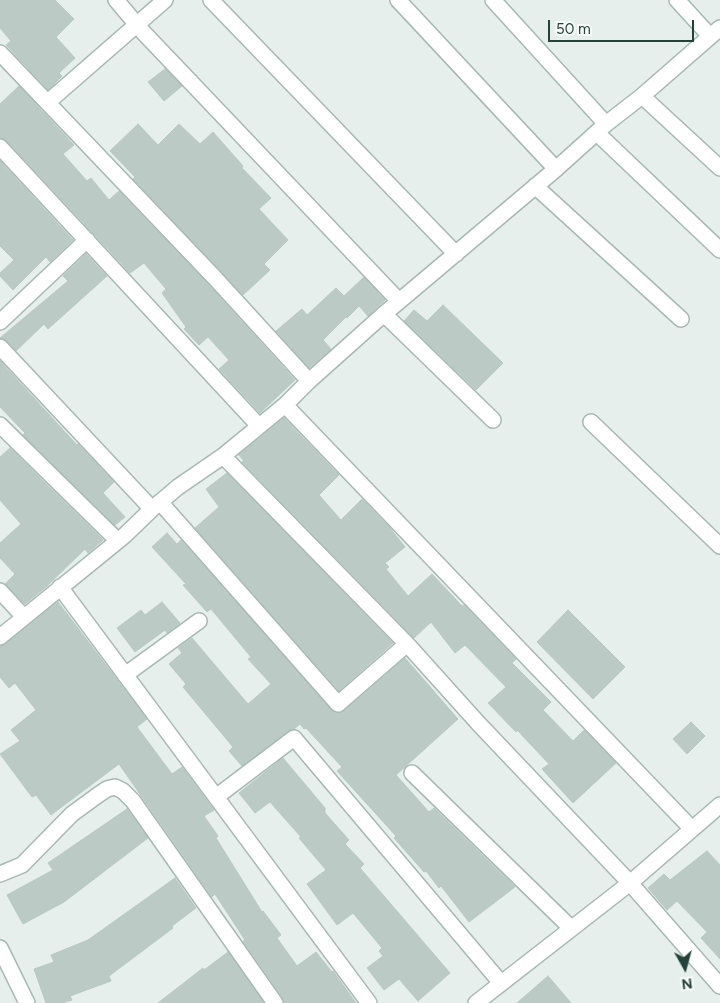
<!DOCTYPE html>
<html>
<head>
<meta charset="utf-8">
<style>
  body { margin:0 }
  #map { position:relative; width:720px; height:1003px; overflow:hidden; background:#e6efeb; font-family:Figtree,sans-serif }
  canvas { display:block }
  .north { position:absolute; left:660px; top:943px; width:50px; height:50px; -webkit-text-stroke:4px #f7fbf9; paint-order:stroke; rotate:173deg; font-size:14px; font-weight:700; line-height:20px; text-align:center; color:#24423a }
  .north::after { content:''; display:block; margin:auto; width:18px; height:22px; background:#24423a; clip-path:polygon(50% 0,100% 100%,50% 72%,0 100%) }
  .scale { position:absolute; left:548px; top:20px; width:146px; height:22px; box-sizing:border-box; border:2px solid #24423a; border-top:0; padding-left:6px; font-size:15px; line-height:18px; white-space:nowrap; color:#24423a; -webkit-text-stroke:4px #f7fbf9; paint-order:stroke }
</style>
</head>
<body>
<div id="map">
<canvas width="720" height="1003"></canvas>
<div class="north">N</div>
<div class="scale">50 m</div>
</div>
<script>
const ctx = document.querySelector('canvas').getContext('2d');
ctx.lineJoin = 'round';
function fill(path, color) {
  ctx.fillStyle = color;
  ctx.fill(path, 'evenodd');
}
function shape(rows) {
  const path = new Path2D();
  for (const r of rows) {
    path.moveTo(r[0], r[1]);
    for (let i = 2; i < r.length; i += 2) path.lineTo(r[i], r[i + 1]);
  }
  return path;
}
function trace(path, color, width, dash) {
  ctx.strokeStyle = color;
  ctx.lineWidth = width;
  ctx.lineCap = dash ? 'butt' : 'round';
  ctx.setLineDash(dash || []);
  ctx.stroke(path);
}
const building = shape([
  [0,0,55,0,74,19,56,37,75,58,59,73,62,76,48,90,6,45,11,41,0,28,0,0],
  [165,69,182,86,164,101,148,82,165,69],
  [19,86,74,145,63,154,87,181,91,178,109,200,119,191,207,283,295,380,260,413,219,369,229,360,208,337,199,345,184,329,186,327,162,293,166,289,144,263,130,273,7,141,0,138,0,104,19,86],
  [138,124,158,145,179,124,200,144,213,132,243,166,242,168,271,198,259,209,288,240,264,264,270,270,243,295,133,179,135,177,110,151,138,124],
  [0,161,73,240,50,262,46,257,13,290,0,276,0,273,14,260,0,246,0,161],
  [86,254,107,276,48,329,44,324,16,351,6,340,0,338,68,281,63,276,86,254],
  [364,277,385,300,368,316,359,306,347,318,346,317,323,340,331,349,309,368,276,331,302,309,307,315,336,288,344,296,364,277],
  [443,305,503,363,476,390,404,321,414,310,427,321,443,305],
  [0,361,77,445,78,444,114,482,103,493,125,517,115,525,23,435,25,433,0,407,0,361],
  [284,418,339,475,319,495,341,520,362,499,390,528,405,547,385,563,389,567,386,569,408,596,432,574,462,606,464,605,516,659,512,663,551,702,543,710,573,741,584,730,616,763,573,803,542,769,549,764,517,730,516,732,488,703,506,687,465,645,455,653,431,622,414,638,242,462,244,461,239,455,284,418],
  [10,448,103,540,88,553,85,549,47,586,25,604,5,584,15,574,0,558,0,543,21,524,0,500,0,457,10,448],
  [227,473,393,643,339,691,195,528,219,507,206,489,227,473],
  [167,533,177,544,181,540,335,713,339,713,344,711,405,658,458,719,396,775,429,812,434,808,515,887,469,922,441,886,439,888,426,871,424,872,401,846,394,838,396,836,337,771,342,767,306,728,304,729,300,724,294,729,288,731,242,766,229,751,233,747,183,687,186,684,169,664,182,653,178,648,192,638,248,704,271,684,248,659,251,657,211,609,207,612,183,585,186,584,152,547,167,533],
  [58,602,147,719,137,727,172,774,182,767,214,810,204,816,218,836,216,838,262,912,263,911,281,935,277,938,297,966,316,952,332,972,333,971,356,1003,284,1003,283,998,243,941,245,940,215,894,212,897,119,764,51,815,36,795,32,797,0,754,20,741,11,730,36,710,15,683,9,688,0,677,0,646,6,644,58,602],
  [162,602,180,623,167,633,165,630,135,652,117,628,141,610,145,615,162,602],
  [568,610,625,667,593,699,537,642,568,610],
  [691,722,705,736,687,754,673,739,691,722],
  [283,758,325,808,325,813,349,840,345,844,364,864,360,868,450,973,418,1001,399,979,384,990,367,968,383,956,379,951,382,948,353,913,337,925,307,884,326,870,299,838,301,837,270,802,255,813,239,793,283,758],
  [127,809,148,838,64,902,23,924,7,895,53,870,48,863,127,809],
  [707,851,720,865,720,959,701,938,707,932,677,901,667,910,648,888,664,874,670,880,707,851],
  [175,878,196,908,172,926,173,928,109,976,111,981,70,996,72,1000,62,1003,46,1003,34,969,54,962,51,955,88,940,175,878],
  [228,952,264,1003,158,1003,203,968,204,970,228,952],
  [548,976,571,1003,517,1003,548,976]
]);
const minor = shape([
  [116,0,143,32,399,301],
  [211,0,456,254],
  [398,0,556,169],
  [493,0,606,124],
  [677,0,710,36],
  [0,53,214,277,309,381],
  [642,96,720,168],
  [48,102,165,0],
  [597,133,720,250],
  [0,147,259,426],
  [535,186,681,319],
  [384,314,493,420],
  [0,322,87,240],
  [0,347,152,509],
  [285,405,692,829],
  [591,422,720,546],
  [0,425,118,541],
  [223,456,407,644,478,723,630,883,720,986],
  [160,502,338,704,407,644],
  [60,587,369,1003],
  [0,591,24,617],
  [0,637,124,536,152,509,178,487,223,456,285,405,309,381,384,314,556,169,606,124,642,96,720,28],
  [125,675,199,621],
  [412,773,571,928],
  [216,797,294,738,501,983],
  [0,874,22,865,72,814,98,795,107,789,115,787,123,791,133,801,275,1003],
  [0,948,27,1003],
  [476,1003,630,883,720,805]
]);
fill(building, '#bbcac4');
trace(building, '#b8c9c2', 1);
trace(minor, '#a8b8b2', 18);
trace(minor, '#fff', 15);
</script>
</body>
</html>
